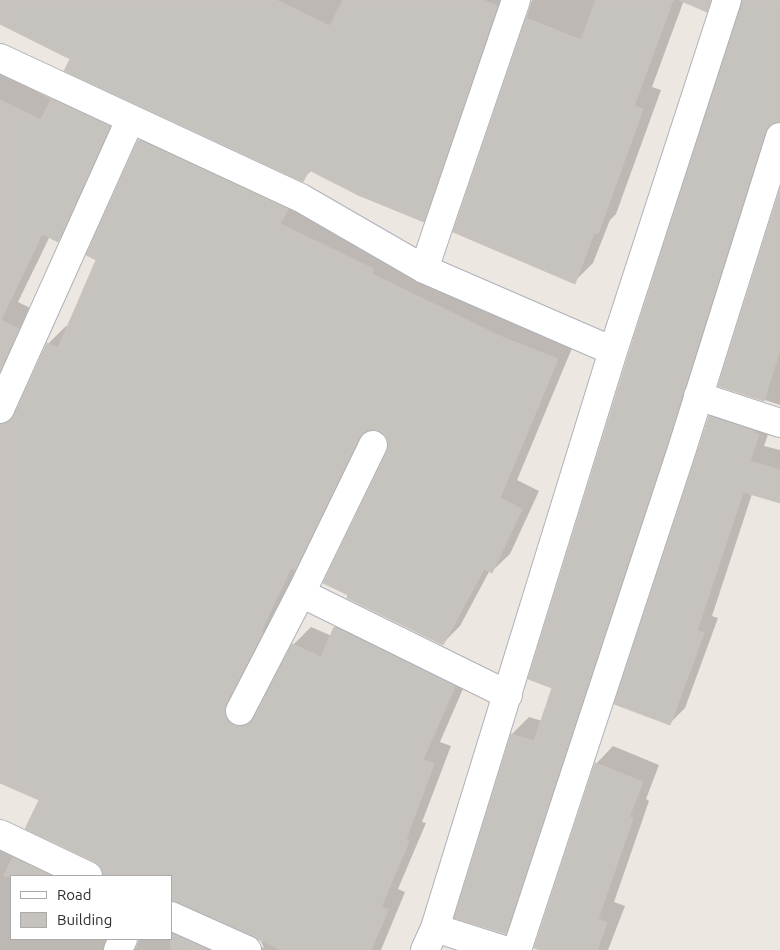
<!DOCTYPE html>
<html>
<head>
<meta charset="utf-8">
<style>
  body { margin:0 }
  #map { position:relative; width:780px; height:950px; overflow:hidden; background:#ede7e2; font-family:Ubuntu,sans-serif }
  canvas { display:block }
  .legend { position:absolute; left:10px; top:875px; width:162px; height:65px; box-sizing:border-box; background:#fff; border:1px solid #ababab; margin:0; padding:6px 9px; list-style:none; font-size:15px; color:#2e2e2e }
  .legend li { display:flex; align-items:center; gap:10px; height:25px }
  .legend b { width:25px; border:1px solid #ababab }
</style>
</head>
<body>
<div id="map">
<canvas width="780" height="950"></canvas>
<ul class="legend">
<li><b style="height:6px;background:#fff"></b>Road</li>
<li><b style="height:14px;background:#c6c2bd"></b>Building</li>
</ul>
</div>
<script>
const ctx = document.querySelector('canvas').getContext('2d');
ctx.lineJoin = 'round';
function fill(path, color) {
  ctx.fillStyle = color;
  ctx.fill(path, 'evenodd');
}
function shape(rows) {
  const path = new Path2D();
  for (const r of rows) {
    path.moveTo(r[0], r[1]);
    for (let i = 2; i < r.length; i += 2) path.lineTo(r[i], r[i + 1]);
  }
  return path;
}
function trace(path, color, width, dash) {
  ctx.strokeStyle = color;
  ctx.lineWidth = width;
  ctx.lineCap = dash ? 'butt' : 'round';
  ctx.setLineDash(dash || []);
  ctx.stroke(path);
}
const shadow = shape([
  [0,0,511,0,442,201,423,220,312,170,302,180,72,58,0,23],
  [532,0,684,0,652,87,661,90,616,214,610,220,593,263,574,282,455,231],
  [743,0,780,0,780,121,684,426,522,916,505,933,456,917,512,734,529,717,542,721,554,687],
  [0,73,52,99,70,82,127,108,76,222,58,240,50,236,18,302,36,311,11,406,19,407,48,344,66,326,68,327,98,259,88,254,139,140,157,123,575,341,517,480,539,491,510,554,492,571,490,570,460,626,442,644,388,452,390,443,387,435,380,430,372,428,312,551,250,707,258,709,293,645,311,627,332,636,335,627,353,610,472,668,440,742,451,746,422,822,426,823,398,889,405,892,381,950,0,950,0,831,104,874,102,867,41,800,0,782],
  [11,876,171,876,171,939,139,939,136,948,129,947,122,939,11,939],
  [173,900,254,935,261,941,264,948,176,908],
  [780,193,780,405,720,385],
  [725,401,774,417,764,446,780,450,780,502,752,494,712,616,718,618,685,708,670,723,710,417],
  [613,746,659,765,646,799,649,801,614,902,625,906,608,950,535,949,596,764]
]);
const building = shape([
  [0,0,276,0,330,26,343,0,482,0,497,6,424,222,358,195,309,170,303,182,64,71,70,59,0,24,0,0],
  [596,0,673,0,634,106,643,109,598,234,594,233,575,284,453,232,526,18,581,40,596,0],
  [679,0,711,0,707,12,679,0],
  [742,0,780,0,780,122,770,125,765,132,667,444,506,934,454,918,511,734,534,741,552,688,528,679,628,356,742,0],
  [51,99,110,126,58,242,42,234,1,320,19,329,0,371,0,100,41,120,51,99],
  [138,140,288,209,280,224,374,269,372,274,504,338,558,359,500,498,522,509,492,573,484,569,443,645,347,598,348,595,323,583,387,451,388,443,386,436,379,431,371,430,364,432,359,438,295,570,291,568,261,631,263,632,226,704,224,712,227,720,232,725,241,727,249,724,292,644,321,657,334,627,455,686,423,760,434,764,406,839,409,841,381,907,388,910,371,950,281,950,220,921,171,901,171,876,103,876,101,868,95,862,25,829,39,800,0,783,0,424,9,422,14,415,47,343,58,348,96,260,86,255,138,140],
  [780,189,780,349,764,401,718,386,780,189],
  [709,416,755,431,754,433,759,435,750,461,780,470,780,503,743,492,697,631,704,633,670,725,614,704,709,416],
  [595,763,643,782,629,817,633,818,598,919,607,923,597,950,540,950,534,948,595,763],
  [13,857,52,876,4,876,13,857],
  [171,933,207,949,171,950,171,933]
]);
const minor = shape([
  [0,58,301,198,424,269,613,351],
  [424,269,516,0],
  [698,396,780,423],
  [0,409,130,120],
  [301,593,373,445],
  [240,711,301,593,508,695],
  [0,834,88,876],
  [171,916,247,950],
  [435,928,504,950],
  [118,950,123,939],
  [425,950,435,928,613,351,727,0],
  [517,950,682,449,780,137]
]);
fill(shadow, '#0003');
fill(building, '#c6c2bd');
trace(building, '#c9c3bc', 1);
trace(minor, '#afb1b8', 30);
trace(minor, '#fff', 28);
</script>
</body>
</html>
